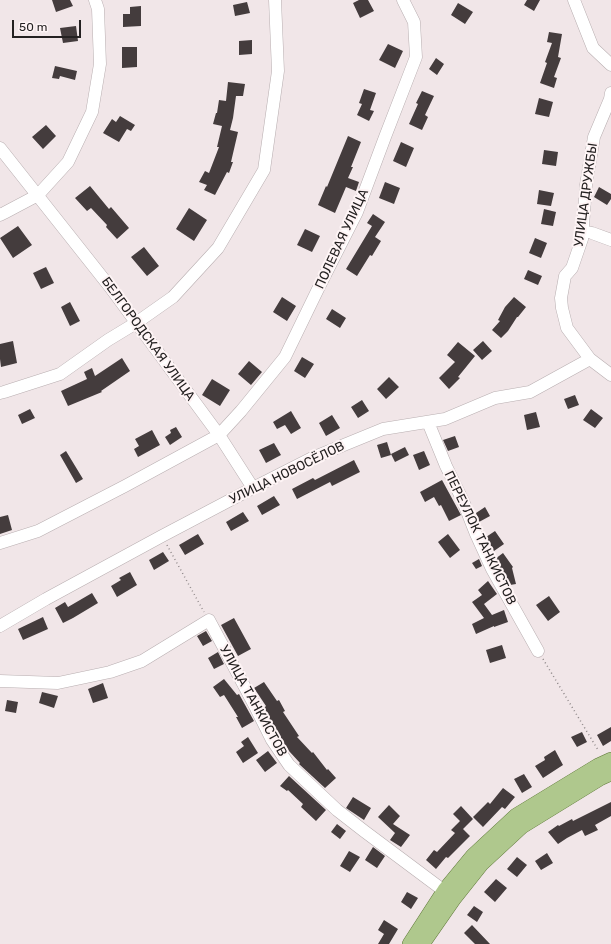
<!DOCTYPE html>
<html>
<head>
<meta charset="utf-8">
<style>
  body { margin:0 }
  #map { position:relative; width:611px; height:944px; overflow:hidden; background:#f1e6e8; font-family:Rubik,sans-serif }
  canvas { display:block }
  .scale { position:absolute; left:12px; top:20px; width:69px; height:18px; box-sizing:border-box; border:2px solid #242121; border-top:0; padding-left:5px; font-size:12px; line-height:14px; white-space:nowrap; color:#242121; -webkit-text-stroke:3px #fef4f5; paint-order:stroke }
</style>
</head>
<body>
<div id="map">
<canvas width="611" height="944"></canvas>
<div class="scale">50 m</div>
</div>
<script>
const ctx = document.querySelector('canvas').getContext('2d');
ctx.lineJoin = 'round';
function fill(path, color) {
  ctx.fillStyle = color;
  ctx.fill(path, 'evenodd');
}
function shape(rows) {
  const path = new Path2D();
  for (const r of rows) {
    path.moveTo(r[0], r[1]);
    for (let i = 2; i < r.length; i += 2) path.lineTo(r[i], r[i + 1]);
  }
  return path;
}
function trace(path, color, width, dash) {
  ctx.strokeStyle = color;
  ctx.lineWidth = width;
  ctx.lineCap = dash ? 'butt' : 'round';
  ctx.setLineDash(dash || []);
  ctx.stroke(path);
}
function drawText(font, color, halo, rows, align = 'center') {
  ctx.font = font + ' Rubik,sans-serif';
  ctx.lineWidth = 4;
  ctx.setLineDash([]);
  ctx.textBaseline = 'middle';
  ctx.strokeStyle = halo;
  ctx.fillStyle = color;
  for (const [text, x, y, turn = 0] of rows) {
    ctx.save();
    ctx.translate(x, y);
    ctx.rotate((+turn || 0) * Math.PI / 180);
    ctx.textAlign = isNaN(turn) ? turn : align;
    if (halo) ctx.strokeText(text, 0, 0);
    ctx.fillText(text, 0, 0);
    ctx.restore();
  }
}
const building = shape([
  [52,0,70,0,73,6,56,12],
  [359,0,368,0,374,11,360,18,353,3],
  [527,0,540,0,534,11,524,5],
  [247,2,250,13,235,16,233,5],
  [458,3,473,12,465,24,451,15],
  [141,6,141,26,123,27,123,14,130,14,130,7],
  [76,26,78,41,63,43,60,28],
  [549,32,562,34,558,57,561,58,554,77,557,78,554,88,540,83,547,63,545,62,552,43,547,42],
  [252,40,252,54,239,55,239,41],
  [388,44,403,51,395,68,379,60],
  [122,47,137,47,137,67,122,68],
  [436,58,444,64,437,75,429,69],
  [55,66,77,71,75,80,60,76,59,79,52,78],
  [228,82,245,84,243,96,236,96,233,118,230,130,238,132,231,162,233,162,229,173,227,172,215,195,204,190,207,185,199,182,205,171,209,173,219,147,217,147,222,126,213,124,216,113,217,113,219,100,226,101],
  [364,89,376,93,370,110,374,111,369,121,357,115,362,104,359,103],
  [422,91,434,96,425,115,428,117,422,130,409,124,418,104,416,103],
  [539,98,553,102,549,117,535,114],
  [120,116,135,125,131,131,127,129,119,142,103,133,112,119,116,122],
  [46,125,56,136,43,149,32,137],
  [348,136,361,142,351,167,353,167,348,178,359,182,356,191,346,187,335,213,318,205,326,186,327,187],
  [401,142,414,148,406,167,393,161],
  [544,150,558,152,556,166,542,164],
  [385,182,400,188,394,204,379,198],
  [90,186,109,209,111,207,129,228,117,239,106,227,107,225,91,208,87,211,75,198],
  [599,187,611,194,611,199,607,205,594,197],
  [539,190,554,193,551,206,537,204],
  [189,208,207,220,194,241,176,229],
  [544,209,556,212,553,226,541,224],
  [373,214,385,222,375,237,381,241,372,256,370,255,357,276,346,269,372,226,367,223],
  [18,226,32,245,13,258,0,238],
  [305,229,320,236,312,252,297,245],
  [535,238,547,243,541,258,529,253],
  [144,247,159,266,147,276,131,257],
  [46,267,54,283,41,289,33,273],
  [528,270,542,276,538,285,524,279],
  [282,297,296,306,287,321,273,312],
  [514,297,526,307,518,317,517,317,508,331,501,338,492,330,500,321,498,320,505,307],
  [70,302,80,321,70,326,61,307],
  [332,309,346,318,340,328,326,319],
  [13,341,17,363,1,367,0,359,0,344],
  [483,341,492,351,482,360,473,350],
  [458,342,475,356,458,377,460,378,449,389,439,378,455,362,447,355],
  [302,357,314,364,305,378,294,371],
  [122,358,130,371,101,391,102,392,68,406,61,391,87,379,84,372,92,368,95,376],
  [249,361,262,372,251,385,238,374],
  [389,377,399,387,386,399,377,389],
  [212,379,230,390,220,406,202,395],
  [575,395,579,405,568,409,564,399],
  [362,400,369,411,358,418,351,407],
  [30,409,35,418,22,424,18,415],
  [591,409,603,418,595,428,583,420],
  [291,411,301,428,291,434,285,425,277,429,273,422],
  [536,412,540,427,527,430,524,415],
  [332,415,340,428,326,436,319,423],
  [176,427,182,437,170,445,165,437,171,433,170,430],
  [152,430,160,445,138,457,134,449,139,446,135,439],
  [455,436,459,447,448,451,443,440],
  [387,442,391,455,381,458,377,445],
  [274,443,281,455,266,463,259,450],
  [405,447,409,455,395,462,391,454],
  [66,451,83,479,76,483,60,455],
  [424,451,430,465,419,470,413,455],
  [354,460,360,472,332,486,330,482,297,499,292,489,313,478,315,480],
  [442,480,461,515,449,521,441,505,439,506,434,497,425,502,420,492],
  [274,496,280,505,262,515,257,506],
  [485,507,490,516,479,522,476,513],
  [243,512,249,521,231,531,226,522],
  [8,515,12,530,0,534,0,517],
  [495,531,504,544,494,551,486,537],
  [198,534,204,544,185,555,179,545],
  [448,534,460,550,450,558,438,542],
  [163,552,169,561,154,570,149,560],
  [503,553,513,567,512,568,516,584,510,585,495,559],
  [479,559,482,566,476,569,472,563],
  [130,572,137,585,117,597,111,586,121,580,119,578],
  [488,581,497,594,484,604,492,615,504,610,508,622,494,627,494,626,476,634,472,624,484,618,472,602,482,595,478,590],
  [92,593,98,603,73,618,63,623,55,608,65,602,68,607],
  [549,596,560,612,548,621,536,605],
  [43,617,48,629,23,640,18,629],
  [234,618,251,649,238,656,221,625],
  [206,631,212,641,203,646,197,636],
  [502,645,506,658,490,663,486,650],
  [218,652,224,664,214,669,208,658],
  [224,679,237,695,239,694,254,721,242,728,236,717,238,717,224,695,220,697,213,687],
  [264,682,277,701,279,700,285,711,283,712,299,736,297,737,312,753,313,752,327,770,328,769,336,778,325,788,299,764,300,763,289,751,274,728,264,708,266,706,254,688],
  [103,683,108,698,93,703,88,689],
  [42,692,58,696,54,708,39,703],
  [7,700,18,702,16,713,5,711],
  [611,727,611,741,603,746,597,735],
  [582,732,587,742,577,747,571,737],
  [248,737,258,753,243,763,236,752,244,746,241,742],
  [555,750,563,765,543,778,535,766,545,760,544,757],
  [268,751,277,763,265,772,256,760],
  [524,774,532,787,522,793,514,779],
  [289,776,326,810,316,821,301,807,303,804,288,790,287,791,280,786],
  [503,788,515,797,505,809,502,807,483,827,473,817,488,802,490,804],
  [353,797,371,808,364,820,346,808],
  [611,802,611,816,595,825,598,830,585,836,582,830,567,838,558,844,548,832,558,825,559,826,572,819,573,821],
  [389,805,400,816,393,824,410,835,401,847,390,840,395,833,378,817],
  [461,806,473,819,463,829,470,836,448,858,446,857,436,869,426,860,434,850,437,852,455,833,451,830,460,821,453,814],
  [337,824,346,831,340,839,331,832],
  [373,847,385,856,377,868,365,860],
  [349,851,360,857,350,872,340,866],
  [547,853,553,863,541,870,535,861],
  [517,857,527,865,517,877,507,869],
  [496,879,507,888,495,902,484,892],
  [407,892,418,898,411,909,401,902],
  [474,906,483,912,477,922,467,915],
  [384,920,398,929,389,944,378,944,384,934,378,930],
  [472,925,490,944,475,944,464,933]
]);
const path = shape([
  [167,545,204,612],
  [543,659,598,750]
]);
const minor = shape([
  [574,0,593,48,611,65],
  [611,93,610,99,594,137,586,185,582,239,572,268,565,276,561,298,562,308,567,328,590,359,611,375],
  [0,148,110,287,219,435,253,488],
  [0,215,4,213,38,195,68,162,92,112,100,64,98,9,95,0],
  [583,231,592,233,611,240],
  [0,393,4,392,60,374,108,340,136,323,173,297,218,248,264,170,278,71,275,0],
  [428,422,446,466,463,501,476,534,492,569,538,651],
  [0,543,38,531,125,486,219,435,241,411,285,357,319,287,357,212,385,137,416,57,414,22,403,0],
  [0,626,46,599,162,536,253,488,312,458,383,429,445,419,495,398,530,392,590,359],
  [0,681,58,683,110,672,142,661,209,620,256,708,272,740,289,765,337,810,364,831,451,896]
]);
const major = shape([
  [410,944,445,890,473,856,516,816,598,766,611,760],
  [422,944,454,898,481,864,522,826,600,778,611,773]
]);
const streetNames = [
  ["УЛИЦА ДРУЖБЫ",586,195,-82],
  ["ПОЛЕВАЯ УЛИЦА",342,239,-65],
  ["БЕЛГОРОДСКАЯ УЛИЦА",148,339,54],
  ["УЛИЦА НОВОСЁЛОВ",287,473,-26],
  ["ПЕРЕУЛОК ТАНКИСТОВ",480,538,64],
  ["УЛИЦА ТАНКИСТОВ",253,701,61]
];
fill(building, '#443c3d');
trace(minor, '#b8aeb0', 13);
trace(major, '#5c7636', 16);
trace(path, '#8f8889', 1.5, [1, 3]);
trace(minor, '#fff', 12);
trace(major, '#afc88d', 15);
drawText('13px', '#242121', '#fef4f5', streetNames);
</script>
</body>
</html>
